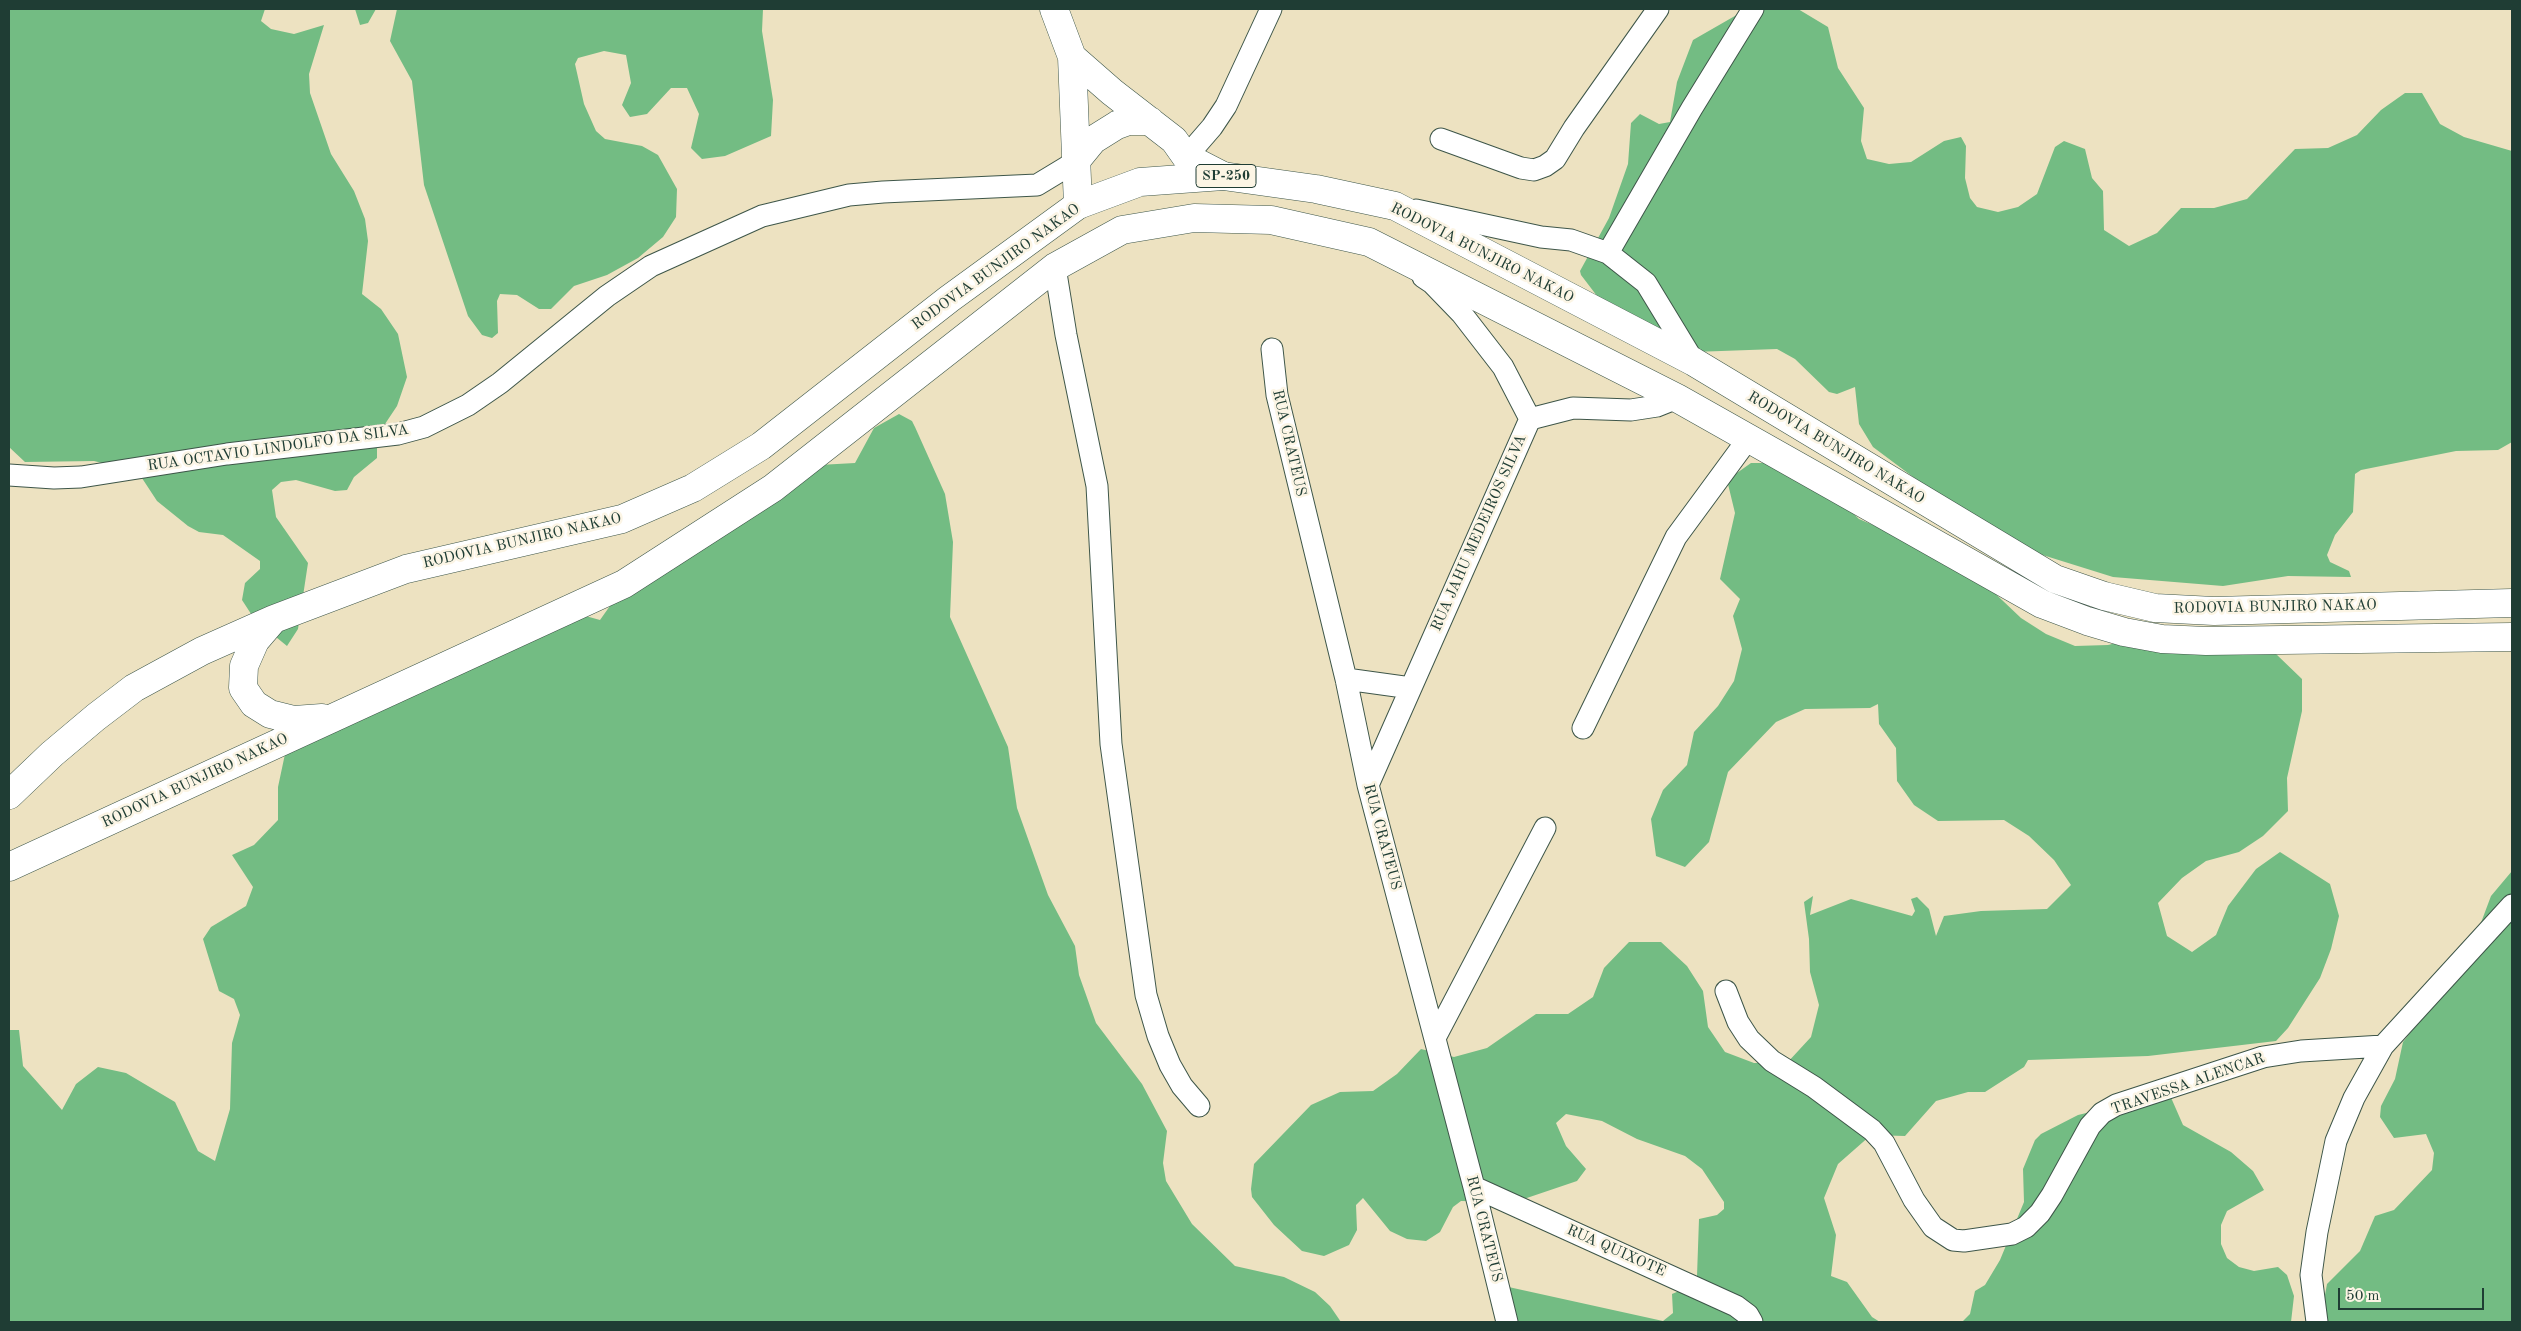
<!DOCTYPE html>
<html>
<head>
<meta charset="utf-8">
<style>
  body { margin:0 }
  #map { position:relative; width:2521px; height:1331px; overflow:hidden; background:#ede2c1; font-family:"Old Standard TT",serif }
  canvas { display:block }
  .frame { position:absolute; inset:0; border:10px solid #1f3d34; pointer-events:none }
  .scale { position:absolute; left:2338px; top:1288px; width:146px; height:22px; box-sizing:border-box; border:2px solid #1f3d34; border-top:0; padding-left:6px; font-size:15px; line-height:18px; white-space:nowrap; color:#1f3d34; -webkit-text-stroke:4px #fcf5e5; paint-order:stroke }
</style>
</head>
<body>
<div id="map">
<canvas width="2521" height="1331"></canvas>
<div class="frame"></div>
<div class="scale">50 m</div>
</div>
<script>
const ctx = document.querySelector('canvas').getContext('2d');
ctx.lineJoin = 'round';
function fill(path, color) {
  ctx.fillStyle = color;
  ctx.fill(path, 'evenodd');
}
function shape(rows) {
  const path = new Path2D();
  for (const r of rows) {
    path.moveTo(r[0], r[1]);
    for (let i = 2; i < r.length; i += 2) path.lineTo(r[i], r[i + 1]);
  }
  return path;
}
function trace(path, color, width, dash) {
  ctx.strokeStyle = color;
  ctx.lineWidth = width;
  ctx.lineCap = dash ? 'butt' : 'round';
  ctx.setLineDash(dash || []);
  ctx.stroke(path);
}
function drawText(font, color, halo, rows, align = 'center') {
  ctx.font = font + ' "Old Standard TT",serif';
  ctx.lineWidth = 5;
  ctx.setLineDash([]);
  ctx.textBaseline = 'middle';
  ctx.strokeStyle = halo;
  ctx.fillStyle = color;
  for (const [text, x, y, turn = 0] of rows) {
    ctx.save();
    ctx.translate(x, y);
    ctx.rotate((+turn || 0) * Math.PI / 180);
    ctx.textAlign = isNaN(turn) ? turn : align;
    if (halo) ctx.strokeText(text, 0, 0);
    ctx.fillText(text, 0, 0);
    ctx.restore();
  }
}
const forest = shape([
  [9,9,265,9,261,21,271,29,294,34,324,25,309,74,310,93,331,154,354,191,365,219,368,241,362,294,381,309,398,334,407,377,397,406,377,436,377,458,354,477,347,490,335,491,296,480,281,482,272,490,276,517,308,563,298,629,287,646,255,620,242,600,245,583,260,569,260,561,223,535,199,532,188,526,157,501,138,472,94,461,25,462,9,447],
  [355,9,376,9,368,23,360,25],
  [397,9,763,9,762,31,773,100,771,136,725,156,702,159,691,148,699,114,687,88,671,88,647,114,630,117,622,105,631,83,626,55,604,51,578,58,575,64,584,104,596,131,605,139,642,146,658,155,677,189,676,217,663,237,638,258,607,275,574,286,551,309,539,309,517,295,500,294,497,301,498,333,492,338,482,335,468,316,424,185,412,81,390,41],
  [1747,9,1798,9,1828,27,1838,68,1864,108,1861,141,1867,159,1889,164,1911,162,1944,141,1961,137,1966,146,1965,178,1970,198,1977,207,1998,212,2018,207,2037,194,2055,147,2064,141,2085,149,2092,178,2103,191,2104,230,2129,246,2157,233,2181,208,2214,208,2247,199,2295,149,2328,148,2357,135,2381,110,2405,93,2422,93,2440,124,2464,137,2512,151,2512,442,2498,450,2456,451,2361,470,2355,474,2353,512,2335,535,2327,555,2330,562,2349,571,2351,577,2288,576,2223,586,2113,577,2017,547,1984,530,1873,447,1859,424,1855,387,1837,394,1829,392,1795,359,1777,349,1665,353,1623,330,1581,275,1580,271,1609,218,1628,164,1631,123,1640,114,1659,124,1670,122,1677,82,1693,40],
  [899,414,912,421,915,427,945,494,953,542,950,617,1008,747,1017,808,1048,895,1075,946,1079,975,1096,1023,1142,1084,1167,1131,1163,1163,1166,1181,1192,1224,1235,1266,1284,1277,1315,1292,1330,1306,1341,1322,9,1322,9,1030,19,1030,23,1066,62,1110,76,1084,98,1067,126,1073,175,1102,198,1151,215,1161,230,1109,232,1043,240,1015,234,999,219,991,203,939,211,927,246,906,253,887,232,855,254,845,278,820,278,787,285,754,582,615,600,620,617,596,819,465,855,463,874,428],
  [1751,463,1783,463,1833,494,1859,519,1887,531,1945,546,2021,618,2046,634,2075,646,2108,645,2140,637,2247,643,2276,654,2302,679,2302,711,2287,778,2288,811,2263,836,2239,852,2206,861,2182,878,2158,903,2167,936,2192,952,2216,935,2228,906,2256,869,2280,852,2330,884,2339,916,2331,949,2320,978,2288,1028,2276,1041,2148,1056,2028,1060,2024,1067,1985,1092,1968,1092,1936,1101,1905,1136,1871,1135,1838,1164,1824,1198,1836,1235,1831,1276,1847,1282,1872,1317,1880,1322,1506,1322,1504,1286,1663,1321,1673,1313,1672,1294,1691,1286,1697,1276,1699,1219,1717,1215,1724,1209,1724,1202,1702,1169,1685,1156,1637,1139,1602,1121,1566,1114,1556,1123,1566,1146,1586,1169,1577,1181,1515,1202,1461,1201,1453,1207,1440,1232,1426,1241,1407,1239,1390,1231,1363,1198,1356,1205,1357,1230,1349,1245,1324,1256,1302,1251,1274,1225,1252,1197,1251,1189,1254,1164,1311,1105,1340,1092,1373,1091,1397,1074,1421,1049,1454,1057,1487,1048,1536,1014,1568,1014,1593,997,1604,968,1629,942,1661,942,1687,966,1703,991,1708,1027,1725,1052,1754,1063,1787,1063,1811,1037,1819,1005,1810,972,1809,939,1804,902,1813,896,1810,915,1851,899,1912,916,1915,911,1911,899,1917,897,1929,909,1936,936,1944,916,1981,911,2047,909,2071,885,2054,860,2029,836,2004,820,1938,821,1914,805,1897,781,1896,748,1879,724,1878,704,1870,708,1805,709,1776,722,1728,772,1709,842,1685,867,1656,856,1651,819,1663,790,1687,765,1694,732,1718,706,1734,681,1742,649,1733,616,1740,599,1720,579,1735,513,1727,480],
  [2512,871,2512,1322,2320,1322,2327,1284,2360,1251,2375,1216,2394,1210,2432,1170,2434,1153,2426,1134,2394,1138,2380,1117,2381,1106,2395,1079,2403,1042,2453,977,2476,936,2491,896],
  [2169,1093,2183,1125,2231,1152,2253,1171,2264,1190,2227,1211,2221,1225,2221,1244,2227,1258,2239,1267,2254,1271,2278,1267,2287,1275,2294,1296,2291,1322,1962,1322,1970,1314,1975,1291,1985,1285,2000,1260,2024,1202,2023,1169,2035,1140,2041,1134,2078,1115]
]);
const street = shape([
  [1441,139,1521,168,1534,170,1545,166,1555,159,1574,128,1658,9],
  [1186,157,1212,127,1226,106,1271,9],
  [1416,210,1541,237,1571,240,1608,253,1646,283,1694,362],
  [1608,253,1692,108,1753,9],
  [1055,267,1066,335,1097,486,1111,744,1146,995,1158,1036,1170,1065,1182,1086,1199,1106],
  [1423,277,1432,283,1462,314,1503,367,1530,419],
  [1272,349,1277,395,1346,679,1368,785,1474,1187,1507,1322],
  [1530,419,1573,408,1631,410,1657,406,1677,398],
  [9,475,54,478,81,477,227,454,398,434,424,427,468,405,500,383,607,296,651,266,762,216,849,195,883,192,1037,185,1075,162],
  [1346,679,1411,688],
  [1583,728,1676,537,1748,439],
  [1368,785,1530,419],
  [1726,991,1738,1022,1749,1039,1772,1061,1814,1087,1872,1130,1884,1143,1914,1200,1933,1227,1953,1240,1964,1241,2012,1234,2026,1227,2040,1213,2052,1195,2090,1126,2102,1113,2116,1105,2263,1057,2301,1051,2383,1046],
  [1435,1038,1545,828],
  [1474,1187,1736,1306,1748,1315,1752,1322],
  [2317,1322,2311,1275,2317,1232,2336,1141,2354,1098,2383,1046,2512,905]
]);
const secondary = shape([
  [1054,9,1072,57,1078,205],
  [1072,57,1112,92,1174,140,1186,157,1223,176],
  [1075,162,1093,140,1117,125,1128,121,1150,121]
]);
const primary = shape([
  [273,620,255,641,244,666,243,688,254,704,270,714,294,720,322,718],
  [9,795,52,754,96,717,134,688,202,651,274,619,406,569,622,519,693,488,761,446,949,299,1078,205,1140,182,1223,176,1316,189,1395,206,1694,362,2055,579,2104,596,2155,608,2214,611,2512,603],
  [9,867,624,584,773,488,1055,267,1122,230,1194,218,1271,220,1369,242,1677,398,2042,604,2087,621,2124,632,2162,639,2206,641,2512,637]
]);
const shields = [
  [1226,176,60]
];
const shieldNames = [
  ["SP-250",1226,176]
];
const streetNames = [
  ["RODOVIA BUNJIRO NAKAO",1482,253,27],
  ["RODOVIA BUNJIRO NAKAO",996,267,-36],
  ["RUA CRATEUS",1289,443,77],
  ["RUA OCTAVIO LINDOLFO DA SILVA",278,448,-8],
  ["RODOVIA BUNJIRO NAKAO",1836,448,31],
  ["RUA JAHU MEDEIROS SILVA",1479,533,-66],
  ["RODOVIA BUNJIRO NAKAO",522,541,-13],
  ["RODOVIA BUNJIRO NAKAO",2275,607,-1],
  ["RODOVIA BUNJIRO NAKAO",195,781,-25],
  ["RUA CRATEUS",1382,837,75],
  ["TRAVESSA ALENCAR",2188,1084,-19],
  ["RUA CRATEUS",1484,1229,76],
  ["RUA QUIXOTE",1616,1251,24]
];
fill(forest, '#73bc83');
trace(street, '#3e5649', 23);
trace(secondary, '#3e5649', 29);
trace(primary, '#3e5649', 29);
trace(street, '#fff', 21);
trace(secondary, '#fff', 28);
trace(primary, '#fff', 28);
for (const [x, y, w] of shields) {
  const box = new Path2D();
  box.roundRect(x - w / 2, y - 11.5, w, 23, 4);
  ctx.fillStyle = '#fcf5e5';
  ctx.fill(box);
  trace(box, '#1f3d34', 1);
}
drawText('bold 14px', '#1f3d34', null, shieldNames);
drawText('15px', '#1f3d34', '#fcf5e5', streetNames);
</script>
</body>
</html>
